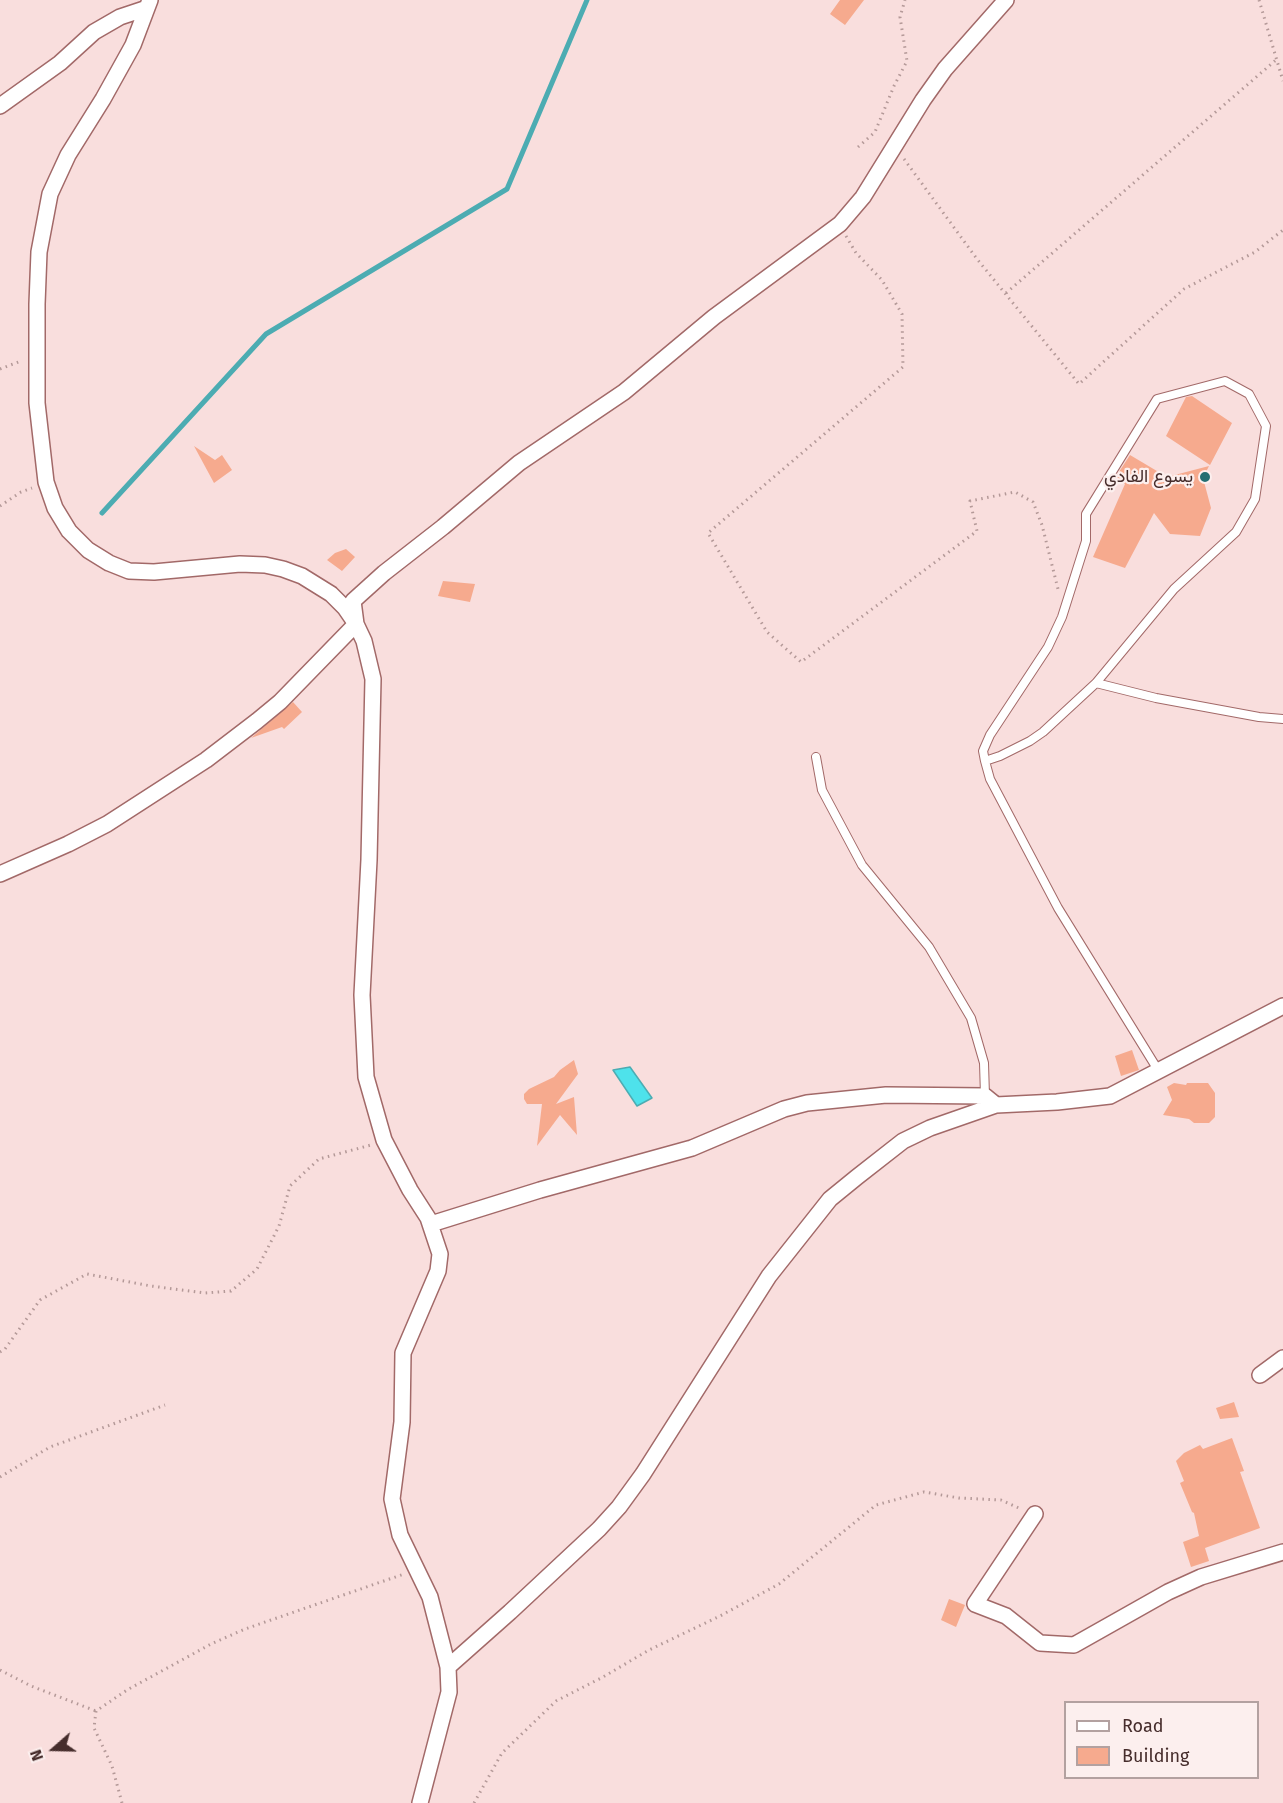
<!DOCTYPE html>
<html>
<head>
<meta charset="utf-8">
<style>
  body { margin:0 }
  #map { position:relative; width:1283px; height:1803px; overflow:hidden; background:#f9dedd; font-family:"Fira Sans",sans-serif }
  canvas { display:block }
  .legend { position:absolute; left:1064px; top:1701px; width:195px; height:78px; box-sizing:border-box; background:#fcefee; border:2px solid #b3a1a0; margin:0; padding:8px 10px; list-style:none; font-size:18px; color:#462d2c }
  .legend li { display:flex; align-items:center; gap:12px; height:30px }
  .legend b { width:30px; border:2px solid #b3a1a0 }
  .north { position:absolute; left:24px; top:1719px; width:60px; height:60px; -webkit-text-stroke:4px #fcefee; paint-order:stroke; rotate:250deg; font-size:16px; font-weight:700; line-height:24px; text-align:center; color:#462d2c }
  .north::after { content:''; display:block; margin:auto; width:21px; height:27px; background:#462d2c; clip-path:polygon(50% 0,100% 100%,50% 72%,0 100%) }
</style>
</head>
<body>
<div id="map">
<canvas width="1283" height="1803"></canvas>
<ul class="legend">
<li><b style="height:8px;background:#fff"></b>Road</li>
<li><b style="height:16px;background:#f6aa8e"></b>Building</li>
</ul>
<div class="north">N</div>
</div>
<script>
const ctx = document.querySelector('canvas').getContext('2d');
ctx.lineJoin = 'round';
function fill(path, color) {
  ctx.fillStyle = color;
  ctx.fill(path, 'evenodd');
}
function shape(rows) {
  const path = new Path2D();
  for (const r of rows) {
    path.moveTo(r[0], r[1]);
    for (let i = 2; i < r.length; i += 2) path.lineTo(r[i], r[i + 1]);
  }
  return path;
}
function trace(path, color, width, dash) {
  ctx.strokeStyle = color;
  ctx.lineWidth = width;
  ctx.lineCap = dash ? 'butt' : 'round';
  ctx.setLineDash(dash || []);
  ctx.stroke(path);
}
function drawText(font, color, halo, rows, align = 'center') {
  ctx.font = font + ' "Fira Sans",Vazirmatn,sans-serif';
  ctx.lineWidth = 4.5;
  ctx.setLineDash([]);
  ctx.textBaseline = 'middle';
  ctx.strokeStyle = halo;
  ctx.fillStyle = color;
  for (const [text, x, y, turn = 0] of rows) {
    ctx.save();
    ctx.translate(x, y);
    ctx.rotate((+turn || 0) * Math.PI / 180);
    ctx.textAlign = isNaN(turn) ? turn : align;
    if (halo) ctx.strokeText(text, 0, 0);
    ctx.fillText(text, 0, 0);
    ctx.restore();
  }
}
const water = shape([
  [630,1067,652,1098,637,1106,613,1070,630,1067]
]);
const stream = shape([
  [102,513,266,334,507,189,587,0]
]);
const building = shape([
  [840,0,864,0,845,25,830,14],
  [1192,396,1232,423,1210,465,1166,436,1186,397],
  [194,446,215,460,222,455,232,470,214,483],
  [1130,455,1167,477,1209,466,1203,478,1211,508,1200,536,1170,534,1154,513,1125,568,1093,557,1125,484,1115,478],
  [346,549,355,557,342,571,327,560,335,553],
  [443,581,475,584,470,602,438,596],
  [293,702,302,712,284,729,282,727,251,738],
  [1132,1050,1139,1070,1121,1076,1115,1056],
  [574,1060,578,1074,556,1104,574,1097,577,1135,560,1115,537,1146,542,1104,527,1104,524,1099,524,1094,529,1089,554,1077,560,1070],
  [1174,1083,1186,1085,1187,1083,1208,1083,1215,1093,1215,1117,1209,1123,1194,1123,1189,1119,1163,1115,1172,1100,1167,1087],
  [1234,1402,1239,1417,1220,1419,1216,1408],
  [1232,1438,1244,1471,1240,1472,1260,1528,1205,1548,1209,1561,1191,1567,1183,1542,1199,1536,1194,1513,1192,1512,1180,1483,1184,1481,1176,1461,1184,1453,1200,1445,1203,1449],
  [949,1599,965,1605,956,1627,941,1620]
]);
const path = shape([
  [1259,0,1283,81],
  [858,147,875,132,894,86,907,61,900,17,905,0],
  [904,159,977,259,1079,384,1184,289,1255,252,1283,230],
  [846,236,856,253,882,280,902,314,903,367,708,533,767,632,801,662,977,531,970,501,1015,492,1033,502,1042,525,1058,589],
  [1006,293,1276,60],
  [0,369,21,361],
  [0,506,21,492,32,488],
  [0,1352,5,1349,40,1300,87,1274,151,1286,205,1293,231,1291,257,1269,279,1226,290,1186,319,1159,371,1145],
  [0,1477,50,1447,165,1405],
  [0,1670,31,1686,96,1711],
  [122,1803,112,1766,94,1728,96,1711,127,1690,211,1644,245,1629,404,1574],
  [474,1803,502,1753,556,1701,603,1677,649,1650,720,1616,779,1584,876,1505,924,1492,959,1498,1001,1500,1021,1509]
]);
const service = shape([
  [1096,683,1156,698,1259,717,1283,719],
  [816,757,822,790,862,865,929,947,971,1018,984,1063,985,1096],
  [985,761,983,751,990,735,1048,647,1062,617,1086,541,1086,514,1157,399,1225,381,1249,394,1266,426,1255,499,1236,532,1174,589,1096,683,1043,732,1030,741,1000,756,985,761,990,779,1058,908,1158,1070]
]);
const minor = shape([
  [150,0,133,45,103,99,68,155,50,194,39,252,37,304,37,403,46,482,55,508,69,531,88,550,109,563,129,571,154,572,240,564,265,565,283,569,302,576,331,594,345,608,356,624,364,641,373,679,369,860,362,995,366,1077,384,1140,410,1190,428,1218,440,1254,438,1271,403,1353,402,1422,392,1499,400,1535,430,1597,448,1667,449,1692,420,1803],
  [0,106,60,63,94,32,120,17,147,8],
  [0,874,68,844,107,824,206,760,257,721,280,702,356,624,353,601,384,573,443,527,519,463,624,392,714,317,840,224,863,197,923,100,945,69,1006,0],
  [431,1224,540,1190,692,1148,784,1109,807,1103,886,1095,985,1096,996,1105],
  [1260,1375,1283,1358],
  [1035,1514,975,1604,1006,1616,1040,1643,1074,1645,1168,1592,1201,1577,1283,1552],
  [448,1667,510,1612,599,1529,619,1507,643,1474,769,1276,830,1199,857,1177,903,1141,930,1128,996,1105,1057,1102,1110,1096,1283,1006]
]);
const markers = [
  [1205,477,6,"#226e72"]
];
const poiNames = [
  ["يسوع الفادي",1193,477]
];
fill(water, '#4ee2eb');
trace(water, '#4cacb2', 1.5);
trace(stream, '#4cacb2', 5);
fill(building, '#f6aa8e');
trace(service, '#a26968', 10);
trace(minor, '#a26968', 18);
trace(path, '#b49998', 3, [1.5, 4.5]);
trace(service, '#fff', 8);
trace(minor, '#fff', 15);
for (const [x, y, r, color] of markers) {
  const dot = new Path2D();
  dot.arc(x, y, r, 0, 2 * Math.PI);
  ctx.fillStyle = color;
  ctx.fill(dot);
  trace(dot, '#fcefee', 2);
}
drawText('18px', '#462d2c', '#fcefee', poiNames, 'right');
</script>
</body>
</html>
